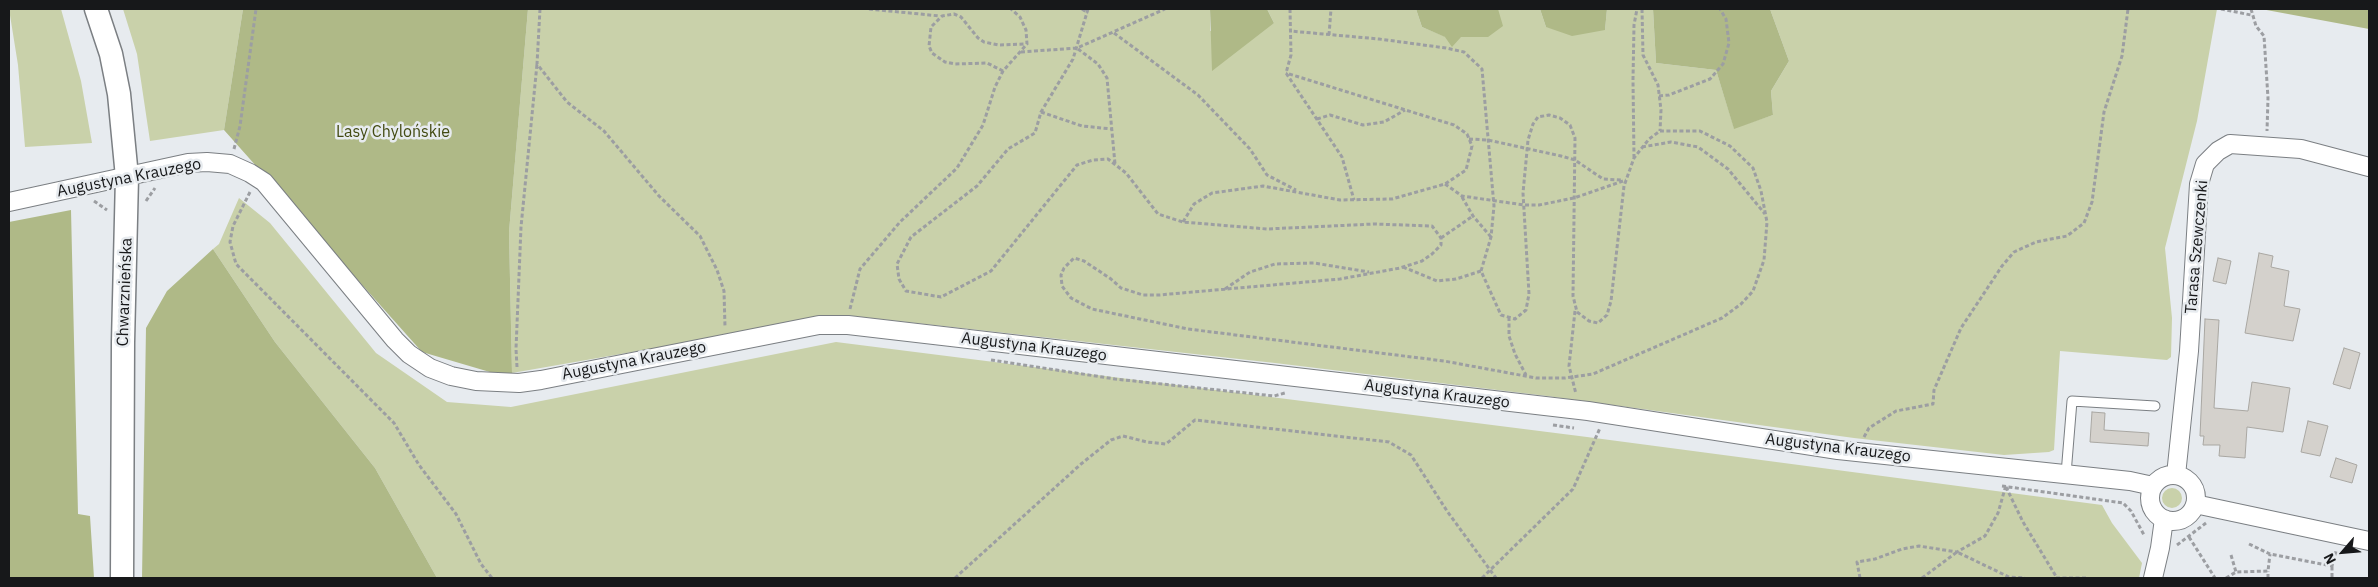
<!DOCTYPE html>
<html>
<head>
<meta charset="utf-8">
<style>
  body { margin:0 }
  #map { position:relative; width:2378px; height:587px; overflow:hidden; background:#e7ebef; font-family:"IBM Plex Sans",sans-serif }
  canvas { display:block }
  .frame { position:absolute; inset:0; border:10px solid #17181a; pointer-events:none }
  .north { position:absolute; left:2318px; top:527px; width:50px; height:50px; -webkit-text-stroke:4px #e7ebef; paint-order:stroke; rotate:243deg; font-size:14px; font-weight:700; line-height:20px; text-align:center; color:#17181a }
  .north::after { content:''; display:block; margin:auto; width:18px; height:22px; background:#17181a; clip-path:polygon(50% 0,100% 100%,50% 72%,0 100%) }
</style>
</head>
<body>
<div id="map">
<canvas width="2378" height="587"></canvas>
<div class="frame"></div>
<div class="north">N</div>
</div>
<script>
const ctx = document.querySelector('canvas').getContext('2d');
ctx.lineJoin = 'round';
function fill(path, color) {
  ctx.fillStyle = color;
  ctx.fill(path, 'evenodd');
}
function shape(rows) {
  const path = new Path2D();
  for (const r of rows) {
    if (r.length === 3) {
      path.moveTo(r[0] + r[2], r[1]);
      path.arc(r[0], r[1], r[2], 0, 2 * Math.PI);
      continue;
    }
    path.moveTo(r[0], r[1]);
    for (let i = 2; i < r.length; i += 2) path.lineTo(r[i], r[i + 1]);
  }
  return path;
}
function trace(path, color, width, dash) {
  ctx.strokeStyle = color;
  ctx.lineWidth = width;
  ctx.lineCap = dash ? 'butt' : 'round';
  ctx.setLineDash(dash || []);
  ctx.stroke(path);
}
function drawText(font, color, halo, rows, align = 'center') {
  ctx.font = font + ' "IBM Plex Sans",sans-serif';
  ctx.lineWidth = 5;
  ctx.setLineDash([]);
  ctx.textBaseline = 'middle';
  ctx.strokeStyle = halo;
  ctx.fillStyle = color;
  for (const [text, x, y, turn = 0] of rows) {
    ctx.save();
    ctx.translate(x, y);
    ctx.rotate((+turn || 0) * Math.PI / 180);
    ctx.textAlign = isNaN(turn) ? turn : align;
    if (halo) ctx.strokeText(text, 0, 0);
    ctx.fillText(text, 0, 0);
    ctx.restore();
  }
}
const green = shape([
  [9,9,61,9,81,81,92,143,25,147,18,65],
  [123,9,243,9,224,130,150,141,137,54],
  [528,9,1210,9,1210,31,1274,23,1267,9,1416,9,1422,27,1446,37,1487,37,1498,9,1540,9,1546,27,1605,30,1607,9,1653,9,1656,63,1716,70,1734,128,1773,115,1771,91,1789,61,1770,9,2217,9,2197,121,2165,248,2172,318,2171,357,2167,360,2060,351,2054,450,2049,452,2004,455,1854,438,1547,396,1275,363,844,315,512,373,509,232],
  [239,198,270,223,376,353,447,402,511,407,836,342,1587,437,2102,505,2112,523,2142,563,2139,578,437,578,375,468,275,342,213,249,219,244],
  [2172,498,10]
]);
const forest = shape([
  [243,9,528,9,509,232,512,373,500,375,422,352,224,130],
  [1210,9,1267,9,1274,23,1212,71],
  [1416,9,1498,9,1503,26,1488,37,1461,37,1452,47,1445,37,1422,27],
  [1540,9,1607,9,1605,30,1572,36,1546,27],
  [1653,9,1770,9,1789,61,1771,91,1773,115,1734,129,1716,70,1656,63],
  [2261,9,2369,9,2369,29],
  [71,210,78,514,90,516,94,578,9,578,9,222],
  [213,249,275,342,375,468,437,578,142,578,146,328,167,291]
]);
const building = shape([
  [2259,253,2273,256,2271,267,2289,271,2284,306,2300,309,2293,341,2245,333,2259,253],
  [2218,258,2231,261,2226,284,2213,281,2218,258],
  [2205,319,2219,320,2214,408,2248,411,2252,382,2290,388,2283,432,2247,427,2245,458,2219,456,2220,445,2203,445,2204,436,2200,436,2205,319],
  [2344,348,2360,353,2350,389,2333,384,2344,348],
  [2092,412,2105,413,2104,430,2149,433,2148,446,2090,442,2092,412],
  [2308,421,2328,426,2320,456,2301,452,2308,421],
  [2336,458,2357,465,2352,483,2330,477,2336,458]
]);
const path = shape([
  [540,9,537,64,567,102,604,131,659,196,700,236,717,270,724,291,725,327],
  [869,9,940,16],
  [1082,9,1088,13],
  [1088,9,1073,59,1041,112,1035,133,1008,149,977,186,911,237,897,264,899,279,906,291,941,297,991,271,1077,165,1093,160,1108,159,1126,173,1158,214,1183,222,1267,229,1374,224,1432,226,1441,238,1441,245,1432,254,1422,261,1400,268,1340,279,1159,295,1143,295,1121,288,1111,279,1084,261,1074,258,1064,268,1061,275,1062,286,1071,298,1092,309,1188,329,1444,361,1536,378,1565,378,1593,374,1722,318,1741,304,1753,291,1764,260,1767,222,1761,191,1753,168,1730,146,1700,131,1660,131,1649,139,1634,158,1624,186,1611,301,1607,315,1598,323,1589,321,1577,312,1573,296,1575,138,1570,125,1560,118,1549,115,1538,117,1533,124,1528,140,1523,193,1529,294,1526,310,1515,319,1501,315,1481,271,1491,237,1494,206,1482,69,1464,52,1446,48,1379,39,1290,31],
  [1290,9,1291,55,1286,73,1342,157,1354,200],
  [1642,9,1643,55,1658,85,1661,110,1660,131],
  [2221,9,2251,15],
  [2251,9,2256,26,2264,36,2268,98,2267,131],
  [1114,33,1198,95,1250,149,1267,175,1296,190],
  [1329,35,1331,9],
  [1078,49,1098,64,1107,78,1115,164],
  [1021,52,1077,48,1165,9],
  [1003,71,987,63,955,64,945,62,932,53,929,46,931,27,942,16,954,14,961,17,978,38,984,42,999,45,1026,44],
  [1659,96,1669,95,1710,79,1723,64,1729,43,1726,19,1720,9],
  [1041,112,1082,126,1112,129],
  [1317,119,1330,115,1363,125,1384,122,1405,110],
  [1469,139,1488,140,1561,156,1575,160,1603,179,1621,180],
  [1642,147,1671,142,1698,147,1728,169,1765,214],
  [234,149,240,126,256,9],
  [1634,158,1633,80,1634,25,1637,9],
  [1445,184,1462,196,1524,205,1539,205,1574,198,1626,180],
  [250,192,233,226,230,242,236,264,394,423,419,465,456,514,481,564,492,578],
  [1462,197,1473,216,1491,237],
  [94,201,107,210],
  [146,201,155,188],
  [1183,222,1194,204,1212,193,1263,186,1340,200,1392,199,1445,184,1466,170,1472,146,1467,134,1454,125,1286,73],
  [1441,238,1473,216],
  [1403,267,1437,281,1456,279,1481,271],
  [1225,289,1250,272,1275,264,1314,263,1369,272],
  [850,309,860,269,900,222,957,168,983,125,995,87,1003,71,1027,44,1026,30,1020,17,1011,9],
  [1575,311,1569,366,1576,394],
  [1509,317,1509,336,1515,354,1526,375],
  [991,360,1115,379,1274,396,1285,393],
  [517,367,516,349,521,227,537,64],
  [1553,425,1574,428],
  [1864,437,1869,428,1896,411,1933,404,1934,390,1961,328,2002,266,2014,252,2036,242,2067,236,2084,223,2092,202,2104,112,2122,56,2128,9],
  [2002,486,2123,503,2131,511,2144,535],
  [2006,487,2023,522,2057,578],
  [2189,537,2215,578],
  [2249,544,2270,554,2332,566,2336,551],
  [2177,545,2206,523],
  [2231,555,2236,572],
  [2332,577,2332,566],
  [955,578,1081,464,1111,440,1123,436,1147,442,1166,444,1195,420,1389,442,1411,455,1447,511,1496,578],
  [1482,578,1573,489,1600,428],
  [1860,578,1857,562,1875,559,1902,549,1919,546,1957,552,1985,536,1998,513,2006,485],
  [1922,578,1957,552,2009,577,2025,578],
  [2056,578,2087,578],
  [2226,578,2236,572,2268,571,2270,554],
  [2268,578,2268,571]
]);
const service = shape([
  [2066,474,2072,401,2155,406]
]);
const minor = shape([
  [9,202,188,163,207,162,230,164,250,173,264,182,395,340,409,354,430,368,451,376,476,381,519,383,541,380,819,325,848,325,1588,411,1838,450,2130,481,2153,486],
  [2173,498,23],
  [2176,475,2189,351,2199,184,2205,164,2218,151,2230,144,2301,149,2369,167],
  [2195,504,2369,541],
  [2153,578,2160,548,2164,519]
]);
const tertiary = shape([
  [96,9,111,54,119,94,127,177,123,342,122,578]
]);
const parkNames = [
  ["Lasy Chylońskie",393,132]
];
const streetNames = [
  ["Augustyna Krauzego",129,178,-11],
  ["Tarasa Szewczenki",2197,247,-85],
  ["Chwarznieńska",125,292,-88],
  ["Augustyna Krauzego",1034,347,7],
  ["Augustyna Krauzego",634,361,-11],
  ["Augustyna Krauzego",1437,394,7],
  ["Augustyna Krauzego",1838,448,7]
];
fill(green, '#c9d1aa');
fill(forest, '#afb987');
fill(building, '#d4d1cc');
trace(building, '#a9a7a2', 1);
trace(service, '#7b7f83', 11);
trace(minor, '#7b7f83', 20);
trace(tertiary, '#7b7f83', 25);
trace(path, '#9c9ea2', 3, [4, 2.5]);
trace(service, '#fff', 9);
trace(minor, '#fff', 18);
trace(tertiary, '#fff', 22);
drawText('16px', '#434b12', '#e7ebef', parkNames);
drawText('16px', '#17181a', '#e7ebef', streetNames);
</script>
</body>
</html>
